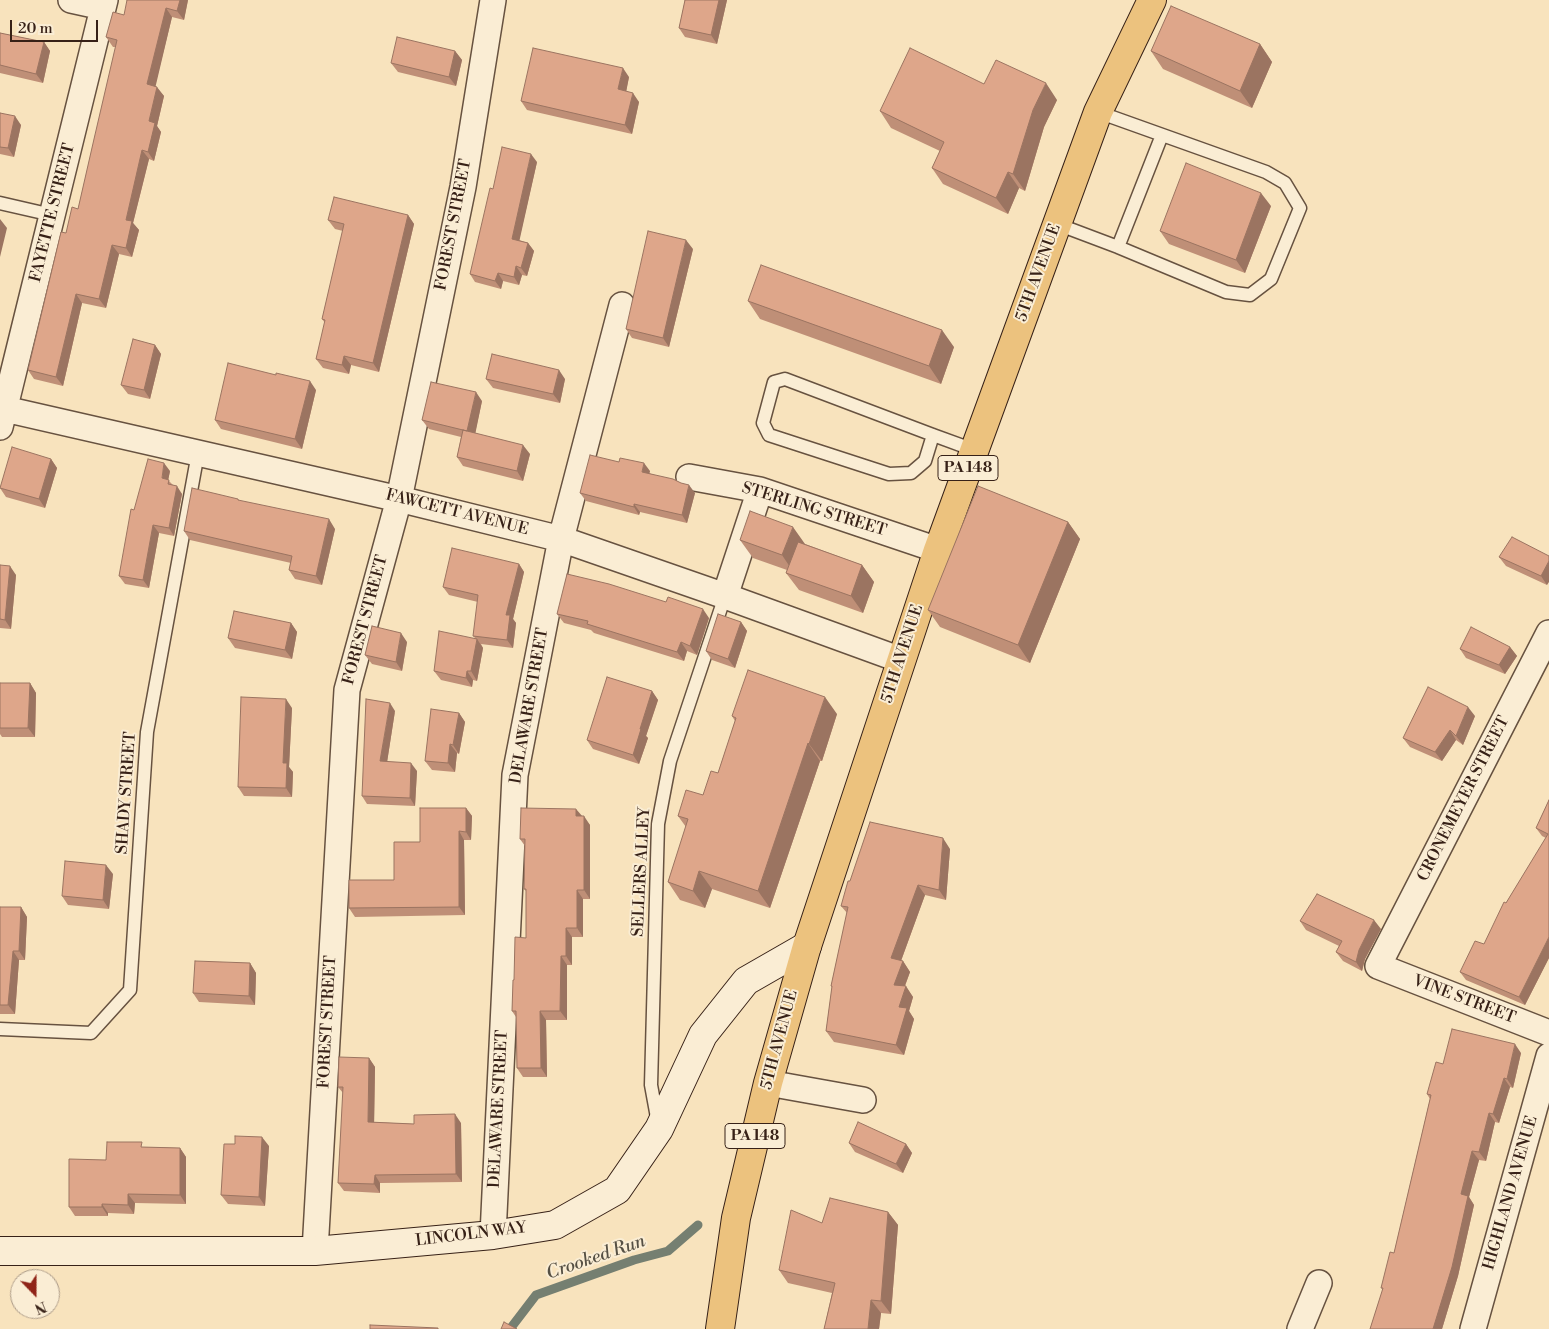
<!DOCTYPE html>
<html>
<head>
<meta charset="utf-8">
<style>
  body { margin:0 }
  #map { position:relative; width:1549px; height:1329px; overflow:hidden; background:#f8e3bd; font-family:"Libre Bodoni",serif }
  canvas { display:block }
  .north { position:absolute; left:10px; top:1269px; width:50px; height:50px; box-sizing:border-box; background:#faedd4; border:1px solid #ac9b88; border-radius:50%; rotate:158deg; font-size:14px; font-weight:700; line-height:20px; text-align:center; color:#372117 }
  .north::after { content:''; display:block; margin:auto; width:18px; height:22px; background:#8f2418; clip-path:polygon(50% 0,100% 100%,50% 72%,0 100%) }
  .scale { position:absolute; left:10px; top:20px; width:88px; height:22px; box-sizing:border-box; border:2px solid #372117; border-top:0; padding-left:6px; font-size:15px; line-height:18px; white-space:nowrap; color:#372117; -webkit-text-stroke:4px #faedd4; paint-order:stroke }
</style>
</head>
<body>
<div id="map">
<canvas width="1549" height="1329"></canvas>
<div class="north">N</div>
<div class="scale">20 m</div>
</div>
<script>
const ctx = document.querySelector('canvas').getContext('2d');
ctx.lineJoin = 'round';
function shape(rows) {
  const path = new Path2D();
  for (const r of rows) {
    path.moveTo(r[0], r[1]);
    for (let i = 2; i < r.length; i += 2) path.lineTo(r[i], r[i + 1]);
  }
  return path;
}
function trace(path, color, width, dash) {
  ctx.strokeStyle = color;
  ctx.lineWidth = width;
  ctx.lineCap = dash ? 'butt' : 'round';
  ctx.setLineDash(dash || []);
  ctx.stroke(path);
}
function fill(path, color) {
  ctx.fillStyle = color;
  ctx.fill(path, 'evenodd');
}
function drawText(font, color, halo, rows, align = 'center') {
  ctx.font = font + ' "Libre Bodoni",serif';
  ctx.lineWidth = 4;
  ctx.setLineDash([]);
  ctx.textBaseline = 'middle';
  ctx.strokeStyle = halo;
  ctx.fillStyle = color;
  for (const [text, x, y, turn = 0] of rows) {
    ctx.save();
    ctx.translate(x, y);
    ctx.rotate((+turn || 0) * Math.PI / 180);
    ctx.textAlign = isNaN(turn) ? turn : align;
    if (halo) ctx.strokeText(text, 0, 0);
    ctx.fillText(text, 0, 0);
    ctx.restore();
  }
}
const stream = shape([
  [510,1329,536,1295,634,1260,668,1251,698,1225]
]);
const service = shape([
  [0,203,52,215],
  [1057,224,1118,247,1226,292,1250,295,1271,279,1300,208,1285,183,1266,172,1098,112],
  [1118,247,1162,135],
  [933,435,925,461,911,473,889,474,769,435,763,423,774,382,785,379,933,435,974,450],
  [0,1029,91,1033,130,990,147,732,198,453],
  [658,1123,651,1085,658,824,670,761,725,596]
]);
const minor = shape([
  [71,0,103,7],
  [0,408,399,499,561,539,725,596,901,660],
  [0,427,105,0],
  [689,477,760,490,938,550],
  [725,596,760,490],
  [1549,633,1378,966,1549,1033],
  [768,1083,863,1100],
  [493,1235,515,775,561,539,622,305],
  [315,1251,347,690,399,499,463,187,493,0],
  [1300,1329,1319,1283],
  [1473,1329,1549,1056]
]);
const secondary = shape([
  [0,1251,315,1251,493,1235,555,1225,617,1190,659,1129,703,1035,746,981,807,946]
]);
const primary = shape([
  [720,1329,736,1218,768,1083,807,946,938,550,1098,112,1152,0]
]);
const wall = shape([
  [188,0,184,20,172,17,155,86,164,96,157,126,161,132,154,161,149,159,133,223,139,230,132,257,119,254,106,308,82,303,63,386,34,379,28,370,66,233,78,209,116,47,113,47,106,37,124,15],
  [685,0,727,0,717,44,685,37,679,28],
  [0,33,44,42,50,51,43,83,0,73],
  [1260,44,1272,62,1252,108,1163,69,1151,51],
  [455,51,462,60,456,86,398,72,391,63],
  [629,77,626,91,639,102,632,134,527,110,521,101],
  [984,84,1057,100,1044,127,1025,191,1019,188,1008,214,943,184,932,168,940,151,891,128,880,111],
  [0,113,21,125,14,157,0,154],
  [537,162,519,240,528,243,534,251,527,276,522,275,519,285,503,281,501,289,475,282,470,274,493,189],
  [1271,206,1245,273,1169,244,1160,231],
  [408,215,414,224,379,372,351,365,349,374,323,368,316,359,325,323,322,319,343,231,335,229,328,220],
  [693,249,669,347,632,338,626,329],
  [748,301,954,347,941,384,760,319],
  [155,345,161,354,150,399,128,394,121,385],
  [486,379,565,379,560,403,493,388],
  [316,390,302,449,221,429,215,420],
  [482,401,475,433,530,454,523,481,463,466,457,457,461,437,429,429,422,420],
  [51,459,57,468,45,508,6,497,0,488],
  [170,471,168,480,182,494,174,536,159,533,149,588,125,584,119,576,134,510],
  [650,471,649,473,695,493,687,523,640,512,639,515,586,501,580,493],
  [238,499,239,501,335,529,322,585,295,579,289,570,291,563,190,540,184,531],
  [1068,522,1080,539,1030,663,940,627,928,610],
  [740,540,805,544,862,565,874,582,863,613,799,590,786,573,787,570,753,558],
  [1549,556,1547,585,1506,566,1499,557],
  [519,564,524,572,513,619,516,623,513,648,481,644,483,648,477,681,473,680,472,687,441,680,434,671,475,638,473,636,478,602,449,595,443,587],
  [0,565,16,575,11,629,0,628],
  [557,614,709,618,697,655,687,651,684,661,594,633,591,630,564,623],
  [741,622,747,631,735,668,712,660,706,651],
  [291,623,297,632,292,659,235,648,228,638],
  [407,642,402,671,372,664,365,655],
  [1510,647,1517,656,1505,674,1466,658,1460,649],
  [0,683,30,683,36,693,35,737,2,737,0,734],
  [652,691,658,700,646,736,648,738,639,764,593,749,587,740],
  [292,708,289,767,293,772,292,797,244,796,238,787],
  [395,711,387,762,417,771,415,806,367,804,362,796],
  [459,713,465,722,459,754,457,753,455,772,432,770,425,761],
  [837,714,822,761,820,761,770,908,712,889,705,908,680,900,668,882,686,827,678,816,703,795,718,773,735,721,732,716],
  [1475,716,1463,745,1456,740,1442,761,1410,747,1403,738],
  [1549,800,1549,958,1525,1005,1466,980,1460,972,1484,944,1506,903,1546,838,1542,836,1536,828],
  [466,808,472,816,471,840,464,840,465,915,355,917,349,908,394,880,420,842],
  [581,816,590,825,590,899,583,899,583,937,572,937,572,965,567,965,567,1020,546,1020,547,1077,523,1077,517,1068,516,1017,512,1011,514,980,526,938,526,891,524,889,525,846,520,839],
  [950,849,946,900,925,895,901,961,903,961,910,972,905,986,913,997,909,1011,914,1019,904,1055,834,1042,826,1031,832,987,831,986,847,913,841,906,850,881],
  [113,874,109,909,68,905,62,896],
  [0,907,21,907,27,917,25,960,19,960,15,1014,0,1014],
  [1300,921,1381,929,1365,959,1362,971,1343,961,1336,952,1339,946,1306,930],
  [250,963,256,973,255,1005,199,1002,193,993],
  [1521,1053,1513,1088,1510,1087,1499,1123,1495,1122,1486,1161,1479,1160,1469,1197,1474,1205,1458,1276,1442,1329,1370,1329,1383,1289,1381,1288,1394,1253,1430,1099,1427,1094,1443,1064],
  [369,1058,375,1067,374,1122,414,1124,461,1123,462,1182,380,1183,380,1193,344,1191,338,1183,343,1093,338,1087],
  [849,1143,906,1144,912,1153,903,1173,855,1152],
  [235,1144,269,1146,265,1206,228,1204,221,1195],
  [145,1147,180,1148,186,1157,186,1204,135,1203,134,1214,108,1213,108,1216,75,1216,69,1207,106,1160],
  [888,1212,898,1225,891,1314,881,1313,879,1329,824,1329,832,1293,788,1283,779,1270,822,1223]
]);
const shadedWall = shape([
  [180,0,188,0,184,20,177,11],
  [719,0,727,0,717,44,711,35],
  [166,8,172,17,154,93,147,84],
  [44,42,50,51,43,83,36,74],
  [1260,44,1272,62,1252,108,1240,91],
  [455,51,462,60,456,86,449,77],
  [623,68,629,77,625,98,618,89],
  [1046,83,1057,100,1044,127,1025,191,1013,174,1033,110],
  [157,87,164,96,157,126,161,132,154,161,148,152,149,121],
  [633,93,639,102,632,134,625,125],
  [15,116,21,125,14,157,8,148],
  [142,150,149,159,133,223,139,230,132,257,126,248,126,220],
  [531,154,537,162,518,247,512,239],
  [1008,172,1019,188,1008,214,996,198],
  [1261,193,1271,206,1245,273,1236,260],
  [408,215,414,224,379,372,373,363],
  [0,219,7,228,0,257],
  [686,240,693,249,669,347,663,338],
  [528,243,534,251,527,276,521,268],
  [112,245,119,254,106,308,99,299],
  [516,266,522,275,519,285,514,277],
  [498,273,503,281,501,289,495,281],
  [76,294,82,303,63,386,56,377],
  [942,330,954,347,941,384,929,366],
  [155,345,161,354,150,399,144,390],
  [344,356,351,365,349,374,342,365],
  [559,370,565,379,560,403,553,394],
  [310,381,316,390,302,449,295,439],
  [476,392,482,401,474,440,467,431],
  [523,445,530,454,523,481,517,471],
  [51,459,57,468,45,508,39,499],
  [164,463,170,471,167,486,162,478],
  [644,463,650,471,648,479,642,472],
  [689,485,695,493,687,523,682,515],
  [177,486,182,494,174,536,169,528],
  [634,504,640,512,639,515,634,507],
  [329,519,335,529,322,585,316,576],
  [1068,522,1080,539,1030,663,1018,645],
  [153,525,159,533,149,588,143,580],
  [793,527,805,544,794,573,782,555],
  [1549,561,1549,582,1547,585,1541,576],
  [519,564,524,572,513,619,516,623,513,648,507,640,506,615],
  [862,565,874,582,863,613,851,596],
  [10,566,16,575,11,629,5,620],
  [703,609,709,618,697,655,690,646],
  [741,622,747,631,735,668,728,659],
  [291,623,297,632,292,659,285,650],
  [401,633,407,642,402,671,396,662],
  [477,639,483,648,477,681,471,671],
  [681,642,687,651,684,661,677,652],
  [1510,647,1517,656,1505,674,1499,665],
  [467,671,473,680,472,687,466,678],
  [30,683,36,693,35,737,28,728],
  [652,691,658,700,646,736,648,738,639,764,633,755,640,729],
  [825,697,837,714,822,761,809,744],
  [286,699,292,708,289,767,293,772,292,797,286,788,283,763],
  [390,703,395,711,386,769,380,761],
  [1468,707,1475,716,1463,745,1456,736],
  [459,713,465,722,459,754,453,745],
  [1450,730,1456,740,1442,761,1435,752],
  [808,743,820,761,770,908,758,891],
  [450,744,457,753,455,772,448,763],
  [411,763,417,771,415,806,410,798],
  [466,808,472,816,471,840,466,832],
  [576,809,583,817,576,816],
  [584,816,590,825,590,899,584,890],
  [459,831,464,840,465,915,459,907],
  [943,838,950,849,946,900,939,890],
  [106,865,113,874,109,909,103,900],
  [699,871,712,889,705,908,693,891],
  [918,885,925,895,898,969,891,958],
  [577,890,583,899,583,937,577,928],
  [21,907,27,917,25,960,19,951],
  [1374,920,1381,929,1365,959,1362,971,1356,962,1359,950],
  [566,928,572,937,572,965,566,956],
  [1549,937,1549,958,1525,1005,1519,997],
  [13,951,19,960,15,1014,8,1005],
  [561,956,567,965,567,1020,560,1011],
  [903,961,910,972,901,996,894,985],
  [250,963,256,973,255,1005,249,996],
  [906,986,913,997,909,1011,914,1019,904,1055,896,1045,899,1007],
  [540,1011,546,1020,547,1077,541,1068],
  [1515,1044,1521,1053,1513,1088,1507,1079],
  [369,1058,375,1067,374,1130,368,1122],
  [1504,1078,1510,1087,1499,1123,1493,1114],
  [1489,1113,1495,1122,1486,1161,1479,1152],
  [455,1114,461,1123,462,1182,456,1174],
  [262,1137,269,1146,265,1206,259,1197],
  [906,1144,912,1153,903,1173,896,1164],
  [180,1148,186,1157,186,1204,180,1195],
  [1472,1151,1479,1160,1469,1197,1474,1205,1458,1276,1442,1329,1433,1329,1461,1194],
  [375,1175,380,1183,380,1193,374,1184],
  [128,1194,135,1203,134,1214,128,1205],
  [102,1204,108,1213,108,1216,102,1207],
  [888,1212,898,1225,891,1314,881,1301],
  [871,1300,881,1313,879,1329,868,1329]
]);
const building = shape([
  [127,0,180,0,177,11,166,8,147,84,157,87,149,121,155,123,148,152,142,150,126,220,132,221,126,248,112,245,99,299,76,294,56,377,28,370,61,232,66,233,72,207,78,209,94,139,117,40,106,37,113,12,124,15,127,0],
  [685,0,719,0,711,35,679,28,685,0],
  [1171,6,1260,44,1240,91,1151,51,1171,6],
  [0,33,44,42,36,74,0,65,0,33],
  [397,37,455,51,449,77,391,63,397,37],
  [533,48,623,68,618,89,633,93,625,125,521,101,533,48],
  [910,48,984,84,996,60,1046,83,1033,110,1013,174,1008,172,996,198,932,168,944,142,880,111,910,48],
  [0,113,15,116,8,148,0,147,0,113],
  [502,147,531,154,512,239,528,243,521,268,516,266,514,277,498,273,495,281,470,274,490,188,493,189,502,147],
  [1186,163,1261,193,1236,260,1160,231,1186,163],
  [334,197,408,215,373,363,344,356,342,365,316,359,325,320,322,319,344,224,328,220,334,197],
  [648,231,686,240,663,338,626,329,648,231],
  [761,265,942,330,929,366,748,301,761,265],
  [133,339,155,345,144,390,121,385,133,339],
  [492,354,559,370,553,394,486,379,492,354],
  [228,363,276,375,276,373,310,381,295,439,215,420,228,363],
  [431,382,476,392,467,431,422,420,431,382],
  [463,430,523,445,517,471,457,457,463,430],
  [12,447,51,459,39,499,0,488,12,447],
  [590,455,619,462,620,458,644,463,642,472,673,479,681,483,689,485,682,515,634,504,634,507,580,493,590,455],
  [148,459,164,463,162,478,169,480,168,484,177,486,169,528,153,525,143,580,119,576,131,509,134,510,148,459],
  [978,486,1068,522,1018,645,928,610,978,486],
  [192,488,238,499,238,500,329,519,316,576,289,570,292,556,184,531,192,488],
  [750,511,793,527,782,555,740,540,750,511],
  [1512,537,1549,556,1549,561,1541,576,1499,557,1512,537],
  [798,542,862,565,851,596,786,573,798,542],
  [452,548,519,564,506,615,510,615,507,640,473,636,478,595,443,587,452,548],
  [0,565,10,566,5,620,0,619,0,565],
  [567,574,609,584,666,602,668,597,703,609,690,646,681,642,677,652,587,624,588,621,557,614,567,574],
  [234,611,291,623,285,650,228,638,234,611],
  [718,614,741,622,728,659,706,651,718,614],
  [372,626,401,633,396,662,365,655,372,626],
  [1471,627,1510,647,1499,665,1460,649,1471,627],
  [439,631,477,639,471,671,467,671,466,678,434,671,439,631],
  [748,670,825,697,809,744,808,743,758,891,699,871,693,891,668,882,688,819,678,816,686,790,703,795,711,771,718,773,736,718,732,716,748,670],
  [607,677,652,691,640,729,641,729,633,755,587,740,607,677],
  [0,683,30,683,28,728,0,728,0,683],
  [1428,687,1468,707,1456,736,1450,730,1435,752,1403,738,1428,687],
  [241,697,286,699,283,763,287,763,286,788,238,787,241,697],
  [366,699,390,703,380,761,411,763,410,798,362,796,366,699],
  [431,709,459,713,453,745,450,744,448,763,425,761,431,709],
  [1549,800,1549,937,1519,997,1460,972,1475,941,1484,944,1504,902,1506,903,1548,834,1536,828,1549,800],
  [420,808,466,808,466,832,459,831,459,907,349,908,349,880,394,880,394,842,420,842,420,808],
  [521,808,576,809,576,816,584,816,584,890,577,890,577,928,566,928,566,956,561,956,560,1011,540,1011,541,1068,517,1068,516,1011,512,1011,513,980,514,980,515,937,526,938,526,889,524,889,525,839,520,839,521,808],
  [870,822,943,838,939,890,918,885,891,958,903,961,894,985,906,986,899,1007,907,1008,896,1045,826,1031,832,986,831,986,848,907,841,906,848,881,850,881,870,822],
  [65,861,106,865,103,900,62,896,65,861],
  [1317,894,1374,920,1359,950,1356,962,1336,952,1342,941,1300,921,1317,894],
  [0,907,21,907,19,951,13,951,8,1005,0,1005,0,907],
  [195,961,250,963,249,996,193,993,195,961],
  [1452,1029,1515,1044,1507,1079,1504,1078,1493,1114,1489,1113,1479,1152,1472,1151,1461,1194,1468,1196,1452,1267,1433,1329,1370,1329,1383,1288,1381,1288,1390,1252,1394,1253,1431,1095,1427,1094,1436,1062,1443,1064,1452,1029],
  [339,1057,369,1058,368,1122,414,1124,414,1115,455,1114,456,1174,375,1175,374,1184,338,1183,343,1087,338,1087,339,1057],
  [858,1122,906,1144,896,1164,849,1143,858,1122],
  [235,1136,262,1137,259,1197,221,1195,224,1144,235,1144,235,1136],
  [107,1142,142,1142,141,1147,180,1148,180,1195,128,1194,128,1205,102,1204,102,1207,69,1207,69,1159,106,1160,107,1142],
  [830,1198,888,1212,881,1301,871,1300,868,1329,824,1329,835,1283,779,1270,791,1210,822,1223,830,1198],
  [504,1322,517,1329,501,1329,504,1322],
  [370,1325,438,1328,438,1329,370,1329,370,1325]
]);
const shields = [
  [968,468,60],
  [755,1136,60]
];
const shieldNames = [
  ["PA 148",968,468],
  ["PA 148",755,1136]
];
const streetNames = [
  ["FAYETTE STREET",53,213,-76],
  ["FOREST STREET",454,225,-79],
  ["5TH AVENUE",1039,273,-70],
  ["STERLING STREET",814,510,17],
  ["FAWCETT AVENUE",457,513,14],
  ["FOREST STREET",366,620,-75],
  ["5TH AVENUE",903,654,-72],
  ["DELAWARE STREET",530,706,-80],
  ["SHADY STREET",127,793,-86],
  ["CRONEMEYER STREET",1464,799,-63],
  ["SELLERS ALLEY",642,872,-87],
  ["VINE STREET",1464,1000,21],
  ["FOREST STREET",328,1022,-87],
  ["5TH AVENUE",780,1040,-75],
  ["DELAWARE STREET",499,1109,-87],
  ["HIGHLAND AVENUE",1511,1193,-74],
  ["LINCOLN WAY",471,1235,-7]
];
const waterNames = [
  ["Crooked Run",596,1258,-19]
];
trace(stream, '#757f71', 9);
trace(service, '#675240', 15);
trace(minor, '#675240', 28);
trace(secondary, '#372117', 30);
trace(primary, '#372117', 30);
trace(service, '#faedd4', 12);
trace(minor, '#faedd4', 25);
trace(secondary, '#faedd4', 28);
trace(primary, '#ecc27e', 28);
fill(wall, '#bf8f77');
fill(shadedWall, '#9b7461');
fill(building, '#dea68a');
trace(building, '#9b7461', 1);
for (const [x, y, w] of shields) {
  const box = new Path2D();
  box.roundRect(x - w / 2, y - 12.5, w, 25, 4);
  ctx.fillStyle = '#faedd4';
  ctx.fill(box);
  trace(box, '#372117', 1);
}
drawText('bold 15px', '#372117', null, shieldNames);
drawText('16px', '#372117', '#faedd4', streetNames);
drawText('italic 18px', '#565044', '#faedd4', waterNames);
</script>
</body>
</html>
